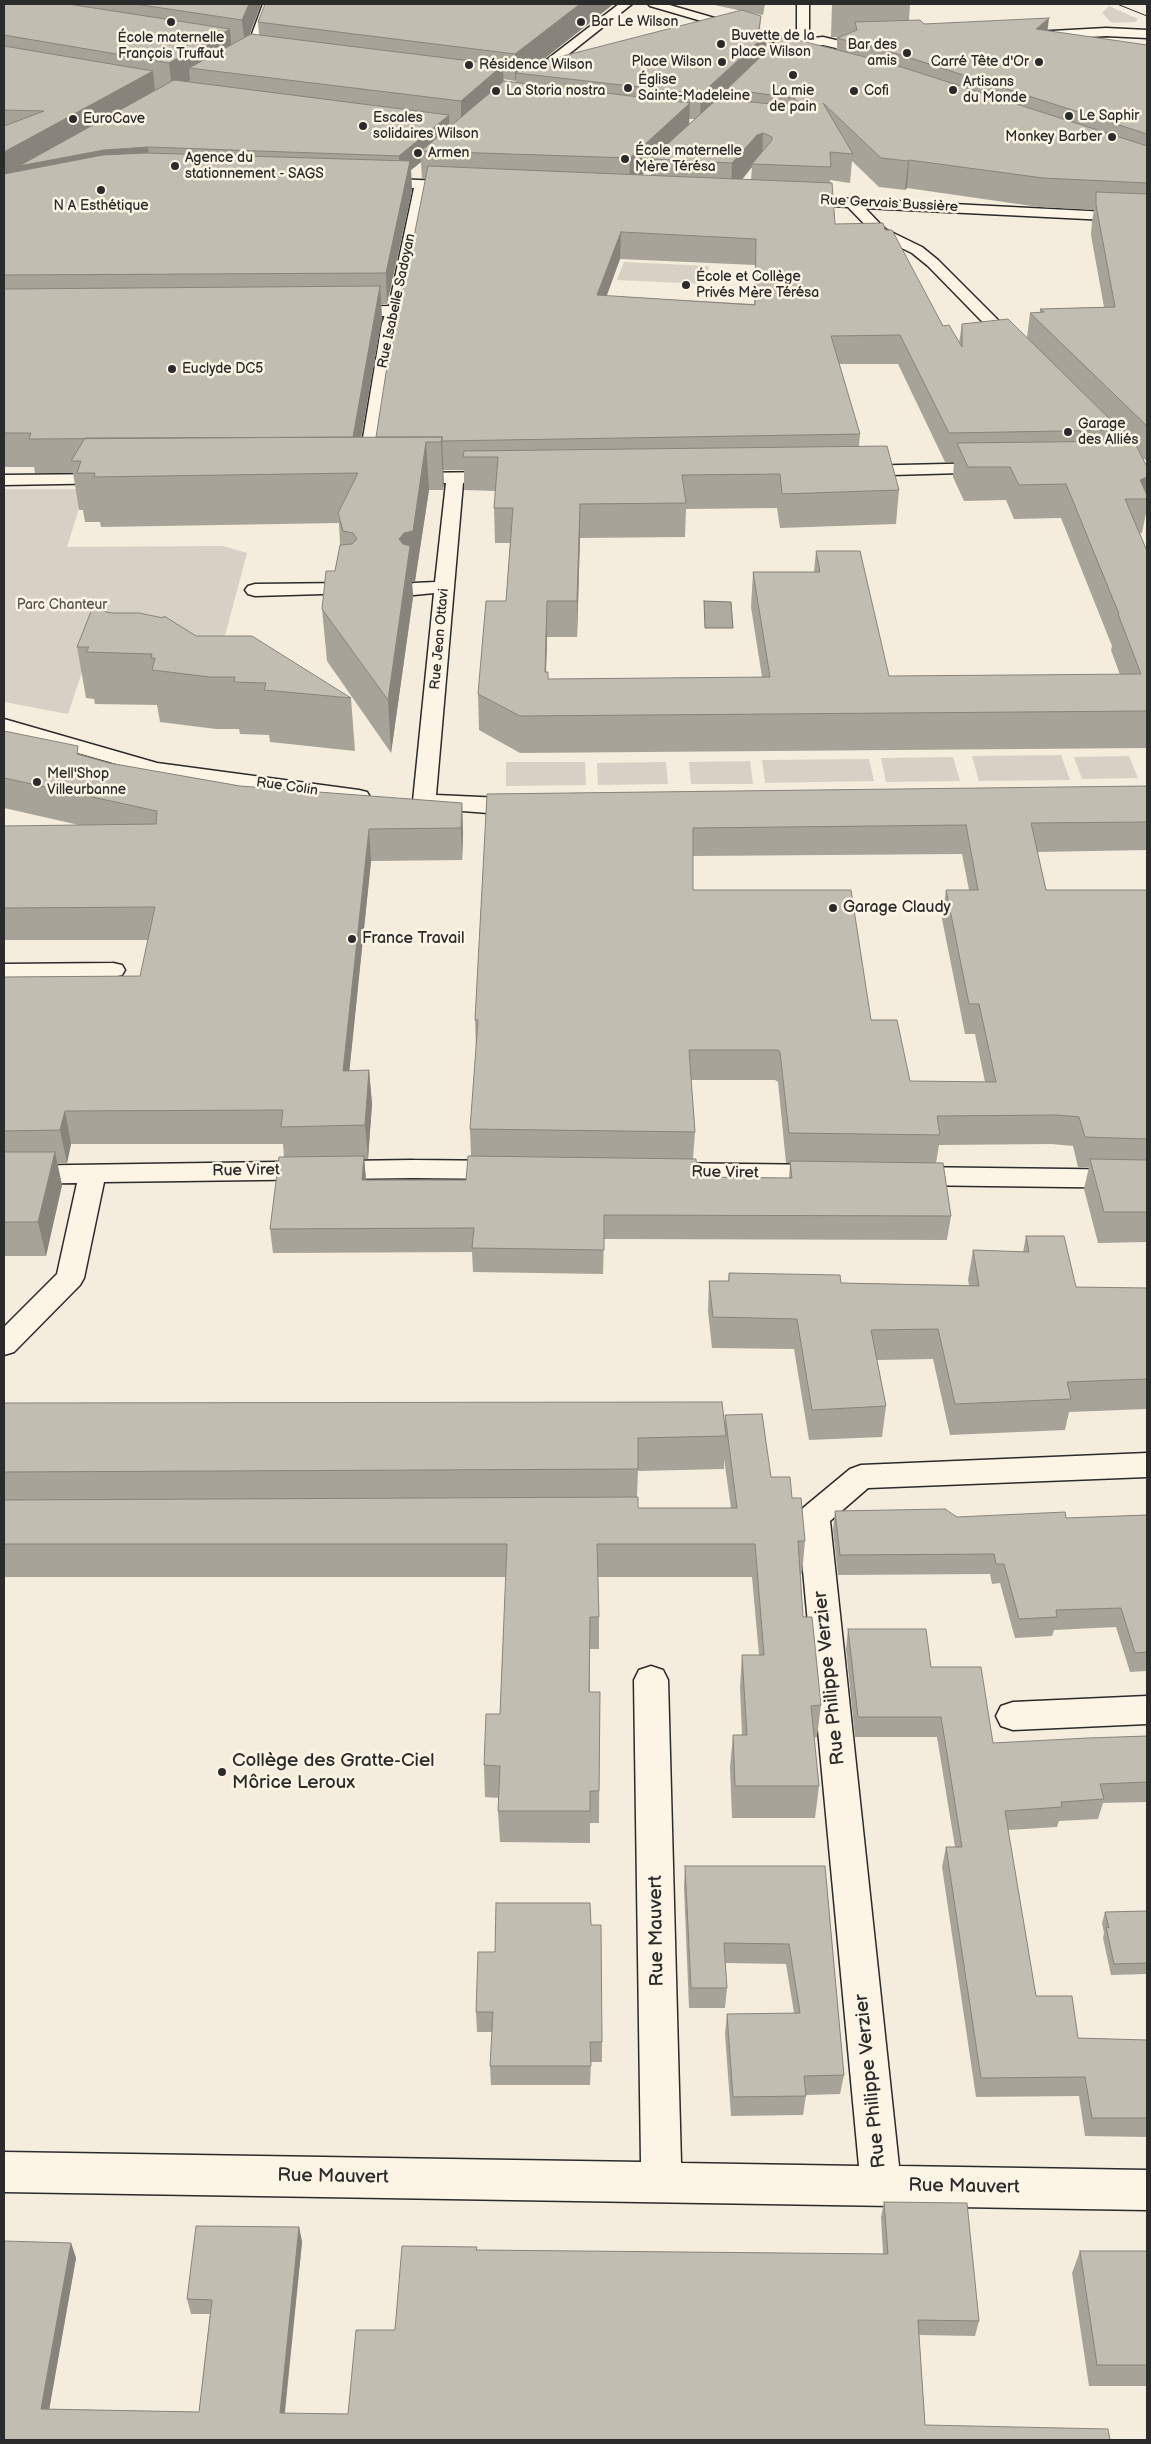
<!DOCTYPE html>
<html>
<head>
<meta charset="utf-8">
<style>
  body { margin:0 }
  #map { position:relative; width:1151px; height:2444px; overflow:hidden; background:#f4edde; font-family:"Balsamiq Sans",sans-serif }
  canvas { display:block }
  .frame { position:absolute; inset:0; border:5px solid #2b2b2b; pointer-events:none }
</style>
</head>
<body>
<div id="map">
<canvas width="1151" height="2444"></canvas>
<div class="frame"></div>
</div>
<script>
const ctx = document.querySelector('canvas').getContext('2d');
ctx.lineJoin = 'round';
function fill(path, color) {
  ctx.fillStyle = color;
  ctx.fill(path, 'evenodd');
}
function shape(rows) {
  const path = new Path2D();
  for (const r of rows) {
    path.moveTo(r[0], r[1]);
    for (let i = 2; i < r.length; i += 2) path.lineTo(r[i], r[i + 1]);
  }
  return path;
}
function trace(path, color, width, dash) {
  ctx.strokeStyle = color;
  ctx.lineWidth = width;
  ctx.lineCap = dash ? 'butt' : 'round';
  ctx.setLineDash(dash || []);
  ctx.stroke(path);
}
function drawText(font, color, halo, rows, align = 'center') {
  ctx.font = font + ' "Balsamiq Sans",sans-serif';
  ctx.lineWidth = 5;
  ctx.setLineDash([]);
  ctx.textBaseline = 'middle';
  ctx.strokeStyle = halo;
  ctx.fillStyle = color;
  for (const [text, x, y, turn = 0] of rows) {
    ctx.save();
    ctx.translate(x, y);
    ctx.rotate((+turn || 0) * Math.PI / 180);
    ctx.textAlign = isNaN(turn) ? turn : align;
    if (halo) ctx.strokeText(text, 0, 0);
    ctx.fillText(text, 0, 0);
    ctx.restore();
  }
}
const green = shape([
  [1109,6,1138,19,1135,22,1112,23,1102,13],
  [624,262,709,266,704,284,617,280],
  [4,489,85,489,67,547,223,546,247,553,219,658,87,657,68,714,4,702],
  [1061,755,1070,780,979,781,972,756],
  [1129,756,1138,778,1082,779,1074,757],
  [953,757,960,781,886,782,881,758],
  [869,759,874,781,765,783,762,760],
  [750,761,753,784,691,784,689,762],
  [506,762,585,762,586,785,506,786],
  [666,762,668,784,598,785,597,763]
]);
const water = shape([
  [704,601,731,602,733,628,705,628,704,601]
]);
const minor = shape([
  [263,4,275,4,257,53,251,57,247,56,245,53,263,4],
  [619,4,632,4,531,84,523,84,521,81,523,78,619,4],
  [797,4,809,4,809,41,803,45,797,41,797,4],
  [1106,28,1147,30,1147,38,1106,36,1033,40,1027,36,1033,32,1106,28],
  [375,178,462,182,469,186,462,190,428,189,406,304,398,323,375,474,372,478,366,479,360,478,357,474,382,323,385,316,344,317,336,312,344,307,389,306,414,188,370,185,368,182,375,178],
  [797,196,1147,214,1147,222,865,208,885,229,922,247,938,260,1022,344,1024,347,1016,352,1010,350,928,266,912,253,875,235,848,207,792,203,790,200,792,197,797,196],
  [991,463,997,464,1000,468,997,472,856,476,850,475,847,471,850,467,856,466,991,463],
  [501,472,507,473,510,477,507,481,463,483,436,795,524,799,532,801,535,806,532,811,524,813,488,813,424,808,416,806,413,801,434,593,414,595,407,593,404,589,407,585,414,583,435,582,446,483,406,483,400,482,397,478,400,474,406,473,501,472],
  [111,474,117,475,120,479,117,483,4,485,4,475,111,474],
  [349,583,356,585,359,589,356,593,255,596,248,594,245,590,248,586,255,584,349,583],
  [4,719,157,763,359,790,367,792,370,797,367,802,359,804,155,775,4,732,4,719],
  [113,963,122,965,125,970,122,975,113,977,4,978,4,964,113,963],
  [413,1160,505,1161,514,1164,518,1170,514,1176,505,1179,413,1178,104,1182,84,1278,80,1285,14,1352,4,1355,4,1327,57,1274,77,1183,4,1184,4,1166,413,1160],
  [660,1163,827,1165,837,1168,840,1174,837,1180,827,1183,660,1181,651,1178,647,1172,651,1166,660,1163],
  [908,1167,1147,1170,1147,1188,908,1185,898,1182,895,1176,898,1170,908,1167],
  [1147,1453,1147,1477,868,1488,830,1521,899,2166,1147,2170,1147,2210,4,2192,4,2152,641,2162,634,1680,639,1670,651,1666,663,1670,668,1680,681,2163,859,2166,798,1517,803,1508,850,1469,861,1465,1147,1453],
  [1147,1696,1147,1724,1013,1730,1001,1726,996,1716,1001,1706,1013,1702,1147,1696]
]);
const major = shape([
  [648,4,666,4,791,40,823,37,840,41,849,45,854,54,832,65,806,66,784,61,771,51,777,43,650,6,648,4],
  [803,45,823,45,836,48,841,53,830,57,806,58,788,54,784,51,786,48,803,45]
]);
const tram = shape([
  [1117,4,1147,16]
]);
const wall = shape([
  [4,4,261,4,249,35,259,35,258,22,265,4,614,4,539,63,742,11,710,4,765,4,763,15,746,12,760,34,767,34,766,52,837,50,837,38,841,37,831,37,832,4,910,4,909,20,924,24,1048,31,1147,45,1147,460,1143,459,1146,465,1147,466,1147,508,1142,533,1140,533,1147,551,1147,748,520,753,479,730,478,694,506,601,510,543,495,543,494,508,496,491,464,490,464,470,443,470,443,490,429,490,415,581,412,582,413,597,391,753,327,661,322,609,335,571,340,545,339,523,101,527,100,522,85,522,83,510,79,510,73,473,35,473,34,467,4,467],
  [503,79,515,81,516,80,516,82,503,81],
  [727,95,727,100,722,100],
  [689,119,695,119,689,124],
  [852,161,879,187,905,190,907,188,1039,207,1094,210,1092,221,1091,235,1104,307,1040,309,1040,312,1030,313,1027,337,962,324,959,343,943,326,885,230,835,224,830,180,850,183],
  [421,162,422,179,426,179,376,437,361,437,382,318,381,304,387,304,412,191,411,170],
  [651,167,651,176,642,175],
  [752,167,751,180,742,180],
  [620,259,755,265,754,304,606,296],
  [839,364,898,364,945,462,954,462,953,477,964,501,1006,500,1014,519,1061,518,1112,646,1111,650,1120,675,889,676,816,551,814,572,753,572,751,607,762,677,549,679,546,672,547,637,577,637,580,538,685,537,686,509,777,508,780,528,896,524,899,490,859,446,860,434],
  [1141,4,1147,4,1147,6],
  [196,636,351,698,355,751,270,742,269,735,240,734,239,729,216,729,160,722,157,705,95,704,94,699,86,698,77,647],
  [4,731,109,763,240,786,462,803,463,835,462,860,371,861,349,1071,369,1070,372,1104,368,1159,364,1159,366,1180,466,1180,471,1156,470,1129,476,1048,475,1020,487,794,1147,786,1147,850,1037,852,1046,890,1147,890,1147,1242,1098,1243,1084,1189,1089,1167,1078,1167,1073,1146,1051,1144,939,1145,936,1163,951,1216,947,1240,604,1239,603,1274,473,1272,472,1252,273,1253,270,1229,284,1157,283,1144,71,1144,67,1163,57,1163,62,1185,46,1256,4,1256,4,977,140,976,148,940,4,940,4,826,79,825,4,808],
  [962,854,969,890,946,890,942,919,965,1034,975,1034,985,1082,910,1081,871,1020,693,890,693,856],
  [691,1080,775,1080,778,1082,786,1163,790,1163,789,1178,697,1177,693,1159,695,1132],
  [1026,1236,1076,1287,1147,1288,1147,1409,1069,1412,1065,1430,950,1435,933,1359,877,1360,886,1406,882,1437,809,1440,794,1349,712,1348,708,1311,709,1281,728,1281,729,1273,841,1283,969,1285,968,1280,973,1250,1023,1252],
  [4,1403,725,1423,725,1415,771,1477,792,1498,805,1541,802,1574,800,1574,803,1617,821,1705,817,1737,814,1738,819,1786,815,1818,732,1818,730,1767,733,1735,742,1735,740,1687,742,1655,759,1655,752,1577,598,1577,599,1617,599,1649,590,1649,590,1692,600,1692,599,1823,590,1823,590,1843,500,1842,498,1811,499,1798,485,1797,484,1765,500,1714,506,1577,4,1577],
  [724,1459,731,1508,638,1508,637,1497,638,1471,724,1469],
  [835,1511,957,1517,1066,1518,1147,1515,1147,1671,1130,1672,1116,1627,1054,1630,1052,1636,1015,1638,1000,1583,992,1584,990,1574,838,1575,833,1530],
  [848,1629,931,1667,993,1743,1147,1736,1147,1802,1103,1803,1098,1819,1059,1821,1057,1827,1008,1830,1036,1996,1078,2038,1147,2040,1147,2137,1085,2136,1079,2096,976,2097,942,1867,946,1847,955,1847,937,1737,855,1737,846,1649],
  [685,1866,825,1866,844,2075,840,2094,806,2095,803,2115,731,2116,725,2034,727,2014,794,2013,786,1964,725,1963,727,1988,725,2008,689,2008,684,1887],
  [1147,1911,1147,1974,1111,1975,1103,1938,1104,1933,1102,1923,1105,1912],
  [591,1925,602,2042,602,2062,591,2062,590,2085,491,2085,490,2066,492,2032,477,2032,476,2012,495,1952],
  [884,2202,979,2321,975,2336,919,2335,925,2425,4,2440,71,2243,76,2258,49,2409,199,2412,210,2314,191,2314,187,2299,299,2227,302,2242,285,2413,348,2414,395,2330,477,2250,883,2254,881,2217],
  [1080,2251,1147,2251,1147,2386,1089,2386,1072,2273]
]);
const shadedWall = shape([
  [249,4,261,4,245,47,242,20],
  [580,4,613,4,525,74,516,73,516,80,515,81,515,54],
  [761,16,759,40,767,34,765,58,727,89,727,95,700,120,701,94,758,34],
  [1049,18,1046,44,1036,29],
  [230,29,232,56,189,68,190,80,172,90,169,63],
  [503,65,504,90,461,127,461,101],
  [153,71,156,99,104,150,148,147,151,170,4,184,4,152],
  [690,103,689,130,651,159,651,167,629,187,630,158],
  [449,115,450,137,421,151,421,162,411,170,412,191,387,304,386,273,400,179,399,156],
  [763,133,762,161,752,164,752,167,731,192,732,163,757,135],
  [909,160,907,188,905,190,908,161],
  [621,232,620,259,597,323,597,295],
  [380,286,382,318,355,471,353,437],
  [442,437,444,485,443,490,441,442],
  [426,442,429,490,415,581,412,582,413,597,391,753,388,700,399,539],
  [1147,477,1147,499,1140,480],
  [580,504,580,538,577,637,577,601],
  [547,601,547,637,545,708,545,672],
  [462,803,463,835,462,860,461,828],
  [369,829,371,861,346,1104,343,1071],
  [369,1070,372,1104,368,1159,365,1125],
  [65,1111,71,1144,67,1163,60,1130],
  [55,1152,62,1185,46,1256,38,1222],
  [364,1156,366,1180,362,1180],
  [299,2227,302,2242,283,2427,280,2413],
  [71,2243,76,2258,47,2422,41,2409]
]);
const building = shape([
  [4,4,68,4,230,29,169,63,4,35,4,4],
  [135,4,249,4,242,20,135,4],
  [265,4,580,4,515,54,258,22,265,4],
  [742,10,761,16,758,34,767,34,701,94,516,73,524,66,742,10],
  [1049,18,1036,29,1147,45,1147,134,898,54,837,38,857,30,855,22,920,20,924,24,1049,18],
  [251,34,503,65,461,101,189,68,251,34],
  [786,37,889,63,1147,146,1147,183,1043,178,909,160,908,161,881,158,823,103,853,154,830,152,831,167,752,164,772,140,772,137,763,133,757,135,732,163,651,159,717,99,795,106,797,101,794,98,727,89,778,40,786,37],
  [4,46,153,71,4,152,4,126,44,111,4,110,4,46],
  [174,80,449,115,399,156,148,147,104,150,19,166,174,80],
  [504,81,690,103,630,158,421,151,504,81],
  [147,153,410,161,386,273,4,275,4,174,103,155,147,153],
  [428,166,832,183,835,224,883,223,885,230,892,230,943,326,949,325,962,347,962,324,1008,319,1121,430,949,433,900,335,831,336,860,434,442,441,442,437,376,437,398,296,406,277,428,166],
  [621,232,756,239,755,305,597,295,621,232],
  [1096,192,1147,194,1147,426,1030,313,1044,312,1040,309,1115,307,1096,205,1096,192],
  [380,286,353,437,29,439,31,433,4,433,4,289,380,286],
  [442,437,441,442,426,442,413,531,404,533,399,539,403,544,410,546,388,700,322,609,326,571,335,571,340,545,352,544,357,539,353,533,343,531,338,513,358,473,94,477,95,473,77,473,81,461,71,461,85,438,442,437],
  [1134,441,1146,465,1147,466,1147,477,1140,480,1147,495,1147,499,1125,499,1147,551,1147,711,520,716,478,694,486,601,506,601,513,508,494,508,498,457,463,457,464,451,887,446,899,490,782,494,780,474,682,475,686,503,580,504,577,601,547,601,545,672,548,672,548,679,770,677,753,572,820,572,816,551,860,551,889,676,1141,674,1118,614,1119,614,1066,484,1019,485,1010,467,968,467,957,443,1134,441],
  [92,609,112,613,139,613,163,618,164,616,196,636,252,636,351,698,264,690,266,683,234,682,235,677,210,677,152,670,155,658,151,658,152,654,86,652,89,647,77,647,92,609],
  [4,731,78,746,77,754,109,763,240,786,462,803,461,828,369,829,343,1071,369,1070,365,1125,281,1127,283,1110,65,1111,60,1130,4,1131,4,977,140,976,155,907,4,908,4,826,156,824,157,811,4,778,4,731],
  [1147,786,1147,822,1031,823,1046,890,1147,890,1147,1139,1085,1137,1079,1117,1057,1115,937,1116,940,1135,789,1133,780,1052,778,1050,689,1050,695,1132,470,1129,478,1020,475,1020,487,794,1147,786],
  [966,825,978,890,946,890,969,1004,979,1004,996,1082,910,1081,897,1020,871,1020,851,890,693,890,693,828,966,825],
  [4,1152,55,1152,38,1222,4,1222,4,1152],
  [364,1156,362,1180,466,1180,468,1156,696,1159,697,1177,792,1178,790,1161,943,1163,951,1216,604,1215,604,1250,472,1248,474,1228,270,1229,279,1157,364,1156],
  [1090,1159,1147,1160,1147,1212,1104,1212,1090,1159],
  [1026,1236,1064,1236,1076,1287,1147,1288,1147,1379,1067,1382,1071,1399,955,1404,938,1329,871,1330,886,1406,812,1410,797,1319,713,1317,709,1281,729,1281,729,1273,840,1275,841,1283,979,1286,973,1250,1029,1252,1026,1236],
  [722,1402,726,1436,638,1438,638,1469,4,1472,4,1403,722,1402],
  [762,1414,771,1477,790,1477,792,1498,801,1498,805,1541,798,1541,803,1617,812,1617,821,1705,811,1706,819,1786,735,1786,733,1735,747,1735,742,1655,764,1655,755,1544,597,1544,599,1617,590,1617,589,1692,600,1692,599,1791,590,1791,590,1811,498,1811,500,1766,484,1765,486,1714,500,1714,507,1544,4,1544,4,1500,638,1497,638,1508,737,1508,725,1415,762,1414],
  [945,1509,957,1517,1065,1512,1066,1518,1147,1515,1147,1652,1135,1653,1121,1608,1056,1610,1057,1617,1019,1619,1004,1564,996,1564,994,1554,840,1555,835,1511,945,1509],
  [848,1629,926,1629,931,1667,981,1667,993,1743,1088,1738,1147,1736,1147,1782,1100,1784,1104,1799,1061,1802,1062,1807,1005,1811,1036,1996,1072,1996,1078,2038,1147,2040,1147,2118,1092,2118,1085,2077,981,2078,946,1847,962,1847,941,1717,858,1717,848,1629],
  [685,1866,825,1866,844,2075,804,2076,806,2096,733,2097,727,2014,800,2013,789,1944,724,1943,727,1988,691,1988,685,1866],
  [496,1903,590,1903,591,1925,601,1925,602,2042,590,2042,591,2066,490,2066,493,2012,476,2012,478,1952,495,1952,496,1903],
  [1147,1911,1147,1963,1114,1964,1106,1927,1109,1928,1105,1912,1147,1911],
  [884,2202,967,2203,979,2321,918,2320,925,2425,1108,2429,1110,2440,4,2440,4,2241,71,2243,41,2409,199,2412,212,2300,187,2299,196,2226,299,2227,280,2413,348,2414,356,2330,395,2330,402,2246,477,2247,476,2250,888,2254,884,2202],
  [1080,2251,1147,2251,1147,2365,1097,2365,1080,2251]
]);
const markers = [
  [171,22,5,"#2b2b2b"],
  [581,22,5,"#2b2b2b"],
  [721,44,5,"#2b2b2b"],
  [907,53,5,"#2b2b2b"],
  [722,62,5,"#2b2b2b"],
  [1039,62,5,"#2b2b2b"],
  [469,65,5,"#2b2b2b"],
  [793,75,5,"#2b2b2b"],
  [628,88,5,"#2b2b2b"],
  [953,90,5,"#2b2b2b"],
  [496,91,5,"#2b2b2b"],
  [854,91,5,"#2b2b2b"],
  [1069,116,5,"#2b2b2b"],
  [73,119,5,"#2b2b2b"],
  [363,126,5,"#2b2b2b"],
  [1112,137,5,"#2b2b2b"],
  [418,153,5,"#2b2b2b"],
  [625,159,5,"#2b2b2b"],
  [175,166,5,"#2b2b2b"],
  [101,190,5,"#2b2b2b"],
  [686,285,5,"#2b2b2b"],
  [172,369,5,"#2b2b2b"],
  [1068,432,5,"#2b2b2b"],
  [37,782,5,"#2b2b2b"],
  [833,908,5,"#2b2b2b"],
  [352,939,5,"#2b2b2b"],
  [222,1772,5,"#2b2b2b"]
];
const farPoinames = [
  ["Bar Le Wilson",591,22],
  ["Buvette de la",731,36],
  ["place Wilson",731,52],
  ["École maternelle",171,38,"center"],
  ["François Truffaut",171,54,"center"],
  ["Bar des",897,45,"right"],
  ["amis",897,61,"right"],
  ["Place Wilson",712,62,"right"],
  ["Carré Tête d'Or",1029,62,"right"],
  ["Résidence Wilson",479,65],
  ["Église",638,80],
  ["Sainte-Madeleine",638,96],
  ["Artisans",963,82],
  ["du Monde",963,98],
  ["La Storia nostra",506,91],
  ["La mie",793,91,"center"],
  ["de pain",793,107,"center"],
  ["Cofi",864,91],
  ["Le Saphir",1079,116],
  ["Escales",373,118],
  ["solidaires Wilson",373,134],
  ["EuroCave",83,119],
  ["Monkey Barber",1102,137,"right"],
  ["École maternelle",635,151],
  ["Mère Térésa",635,167],
  ["Armen",428,153],
  ["Agence du",185,158],
  ["stationnement - SAGS",185,174],
  ["N A Esthétique",101,206,"center"],
  ["École et Collège",696,277],
  ["Privés Mère Térésa",696,293],
  ["Euclyde DC5",182,369],
  ["Garage",1078,424],
  ["des Alliés",1078,440],
  ["Mell'Shop",47,774],
  ["Villeurbanne",47,790]
];
const farStreetnames = [
  ["Rue Gervais Bussière",889,204,3],
  ["Rue Isabelle Sadoyan",397,301,-78],
  ["Rue Jean Ottavi",440,639,-85],
  ["Rue Colin",287,787,8]
];
const farParknames = [
  ["Parc Chanteur",62,605]
];
const poiNames = [
  ["Garage Claudy",843,908],
  ["France Travail",362,939]
];
const streetNames = [
  ["Rue Viret",246,1171,-1],
  ["Rue Viret",725,1173,1]
];
const nearStreetnames = [
  ["Rue Philippe Verzier",830,1678,-96],
  ["Rue Mauvert",657,1931,-91],
  ["Rue Philippe Verzier",871,2081,-96],
  ["Rue Mauvert",333,2177,1],
  ["Rue Mauvert",964,2187,1]
];
const nearPoinames = [
  ["Collège des Gratte-Ciel",232,1761],
  ["Môrice Leroux",232,1783]
];
fill(green, '#d6d1c4');
fill(water, '#afaaa0');
trace(water, '#7a7771', 1);
trace(minor, '#2b2b2b', 3);
trace(major, '#2b2b2b', 3);
fill(minor, '#fcf5e5');
fill(major, '#fcf5e5');
trace(tram, '#2b2b2b', 1);
fill(wall, '#a7a398');
fill(shadedWall, '#88847c');
fill(building, '#c2bdb1');
trace(building, '#88847c', 1);
for (const [x, y, r, color] of markers) {
  const dot = new Path2D();
  dot.arc(x, y, r, 0, 2 * Math.PI);
  ctx.fillStyle = color;
  ctx.fill(dot);
  trace(dot, '#fcf5e5', 2);
}
drawText('14px', '#2b2b2b', '#fcf5e5', farPoinames, 'left');
drawText('14px', '#2b2b2b', '#fcf5e5', farStreetnames);
drawText('14px', '#565451', '#fcf5e5', farParknames);
drawText('16px', '#2b2b2b', '#fcf5e5', poiNames, 'left');
drawText('16px', '#2b2b2b', '#fcf5e5', streetNames);
drawText('19px', '#2b2b2b', '#fcf5e5', nearStreetnames);
drawText('19px', '#2b2b2b', '#fcf5e5', nearPoinames, 'left');
</script>
</body>
</html>
